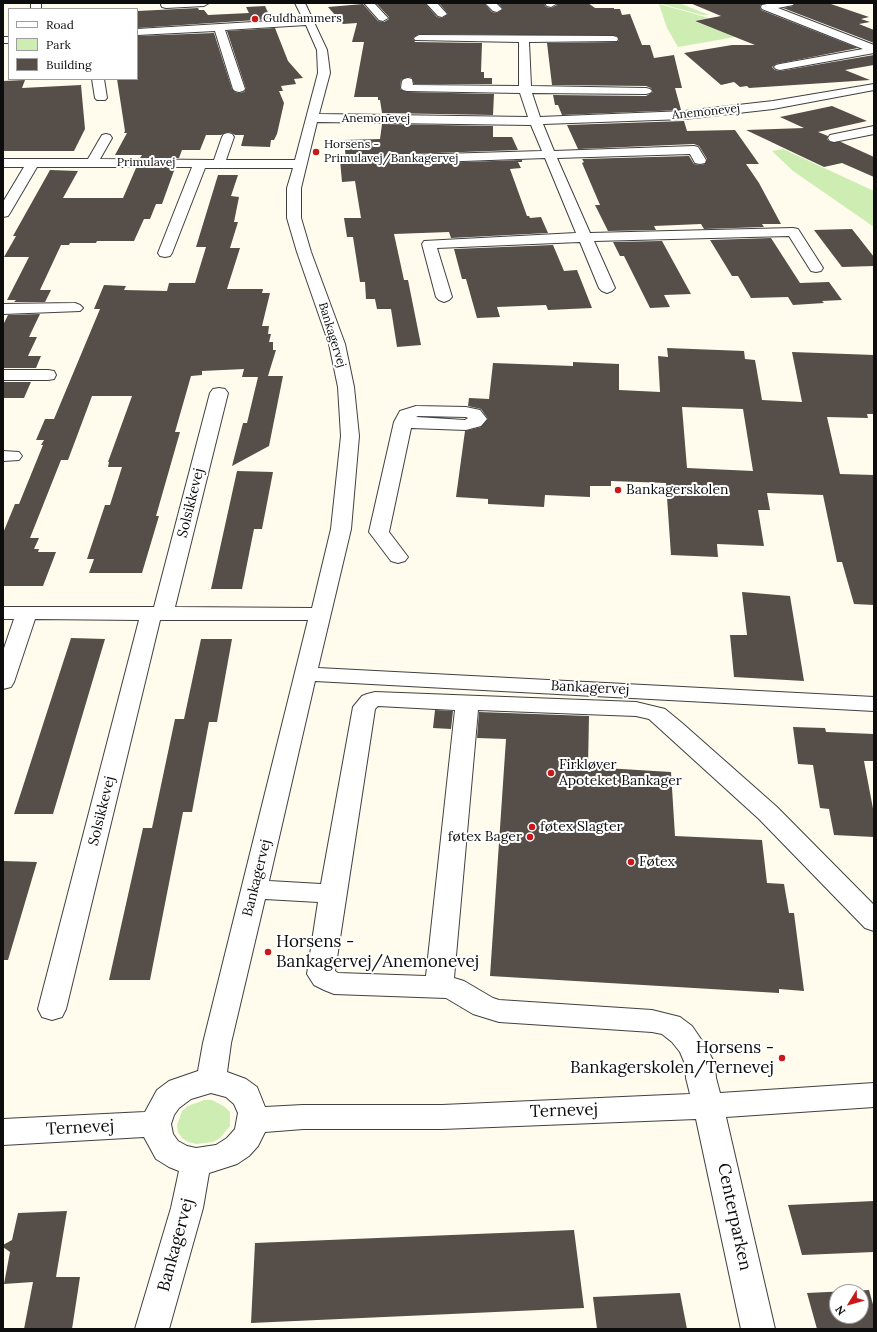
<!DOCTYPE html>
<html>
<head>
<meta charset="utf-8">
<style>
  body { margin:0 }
  #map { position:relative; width:877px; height:1332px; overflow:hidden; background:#fffced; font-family:Lora,serif }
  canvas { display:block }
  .frame { position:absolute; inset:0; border:4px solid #0d0d0d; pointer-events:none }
  .legend { position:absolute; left:8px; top:8px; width:130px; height:72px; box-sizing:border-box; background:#fff; border:1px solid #9e9e9e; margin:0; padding:5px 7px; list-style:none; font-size:12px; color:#0d0d0d }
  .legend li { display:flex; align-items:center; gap:8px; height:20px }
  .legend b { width:20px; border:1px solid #9e9e9e }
  .north { position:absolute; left:829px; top:1284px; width:40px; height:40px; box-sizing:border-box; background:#fff; border:1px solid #9e9e9e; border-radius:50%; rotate:233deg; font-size:11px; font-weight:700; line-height:16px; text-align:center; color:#0d0d0d }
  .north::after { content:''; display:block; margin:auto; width:14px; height:18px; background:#c91819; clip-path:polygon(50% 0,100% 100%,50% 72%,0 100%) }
</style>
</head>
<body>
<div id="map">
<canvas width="877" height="1332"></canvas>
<div class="frame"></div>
<ul class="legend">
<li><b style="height:5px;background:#fff"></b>Road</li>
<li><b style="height:11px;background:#ceedb3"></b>Park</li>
<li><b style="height:11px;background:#564e48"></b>Building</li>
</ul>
<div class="north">N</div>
</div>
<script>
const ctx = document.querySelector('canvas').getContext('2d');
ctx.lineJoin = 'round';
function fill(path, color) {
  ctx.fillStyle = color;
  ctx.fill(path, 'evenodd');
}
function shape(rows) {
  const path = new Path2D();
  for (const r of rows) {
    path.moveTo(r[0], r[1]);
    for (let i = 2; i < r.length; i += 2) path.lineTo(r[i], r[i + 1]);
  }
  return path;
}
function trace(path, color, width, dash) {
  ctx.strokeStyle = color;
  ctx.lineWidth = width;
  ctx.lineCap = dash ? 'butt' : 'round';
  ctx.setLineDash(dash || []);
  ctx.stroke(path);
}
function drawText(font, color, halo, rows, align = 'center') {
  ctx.font = font + ' Lora,serif';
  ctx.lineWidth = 4;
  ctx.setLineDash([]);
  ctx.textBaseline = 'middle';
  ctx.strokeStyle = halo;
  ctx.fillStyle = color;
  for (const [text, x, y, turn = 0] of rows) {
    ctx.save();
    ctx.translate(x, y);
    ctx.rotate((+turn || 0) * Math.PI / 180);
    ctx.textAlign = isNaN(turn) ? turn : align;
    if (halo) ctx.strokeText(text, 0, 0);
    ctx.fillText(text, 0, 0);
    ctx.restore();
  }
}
const green = shape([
  [658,3,679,3,709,15,702,15],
  [659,4,709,18,694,21,735,37,678,47,667,28],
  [783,149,874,191,874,227,793,171,772,151],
  [204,1100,212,1100,225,1107,230,1112,230,1126,220,1138,213,1142,196,1144,188,1142,182,1138,178,1132,177,1125,182,1111,188,1106]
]);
const building = shape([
  [376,3,425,3,437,17,442,18,448,14,439,3,484,3,492,12,497,13,503,9,498,3,544,3,546,7,551,8,557,5,557,3,588,3,595,8,614,8,614,9,620,9,622,15,630,14,642,45,650,45,654,58,674,55,682,88,675,88,681,110,562,115,558,105,555,105,553,95,646,96,653,92,651,88,646,86,552,85,547,43,617,42,619,40,617,36,419,34,413,38,415,42,482,43,481,72,484,72,484,78,492,78,492,84,414,84,412,78,408,77,401,80,400,89,407,92,494,94,493,115,382,113,380,100,378,100,378,97,354,97,364,42,352,42,357,23,343,24,328,7,363,4,378,21,384,22,389,19,389,17],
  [690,3,764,3,760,6,761,10,858,48,776,64,772,67,775,70,780,71,874,55,874,65,845,70,870,80,749,88,747,86,740,87,734,82,721,85,684,53,732,45,755,45,695,21,721,16],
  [795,3,828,3,869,17,861,19,870,22,859,24,874,30,874,43,783,8,793,6],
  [265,6,271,19,137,28,137,11,198,8,199,10,204,10,208,15,249,13,246,7],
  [275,28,288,61,303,78,294,79,296,84,281,86,283,91,279,91,284,103,277,134,274,140,271,140,270,147,241,146,244,135,235,135,232,133,228,132,221,135,206,135,200,150,182,150,179,158,140,158,142,155,115,155,127,133,124,133,125,131,117,79,137,79,137,36,214,33,232,89,235,92,239,93,244,92,246,89,227,31],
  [25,80,22,88,81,85,85,129,74,151,3,151,3,81],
  [832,106,867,121,818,132,828,136,827,139,830,142,841,142,874,157,874,177,842,163,824,167,746,130,804,128,780,117],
  [684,121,687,131,735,130,759,164,746,164,759,183,781,224,762,224,764,227,704,229,701,224,654,226,656,230,608,231,595,205,600,205,582,163,584,162,582,159,689,156,694,164,700,165,705,164,707,159,699,146,694,144,578,149,567,125],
  [382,124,493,126,493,137,512,137,518,150,408,154,403,155,401,159,403,163,408,164,522,160,522,162,518,162,521,168,510,169,527,216,529,216,530,218,541,217,548,233,451,238,449,232,394,234,404,280,408,280,421,345,397,347,391,309,377,309,375,299,366,299,365,282,360,282,353,237,347,237,344,218,361,218,355,181,342,182,340,160,346,160,344,140,380,139],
  [136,168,175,168,162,204,156,204,150,219,144,219,134,241,97,241,96,243,70,243,69,245,61,245,40,290,51,290,45,302,14,302,16,300,7,300,29,257,4,257,16,236,13,236,50,170,78,171,63,198,123,198],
  [218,175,238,175,231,196,239,197,234,222,238,222,230,248,240,248,227,289,263,289,262,293,270,293,262,326,269,326,268,334,271,334,269,342,273,342,273,350,276,350,268,376,283,376,269,446,232,466,243,423,247,423,258,377,242,377,244,369,202,371,202,375,191,376,175,432,180,432,156,516,159,516,142,573,89,573,94,559,87,559,105,505,110,505,122,467,108,467,109,462,108,462,132,396,92,396,68,460,61,460,30,538,39,538,34,549,39,549,38,552,56,552,43,586,3,586,3,533,15,504,19,504,43,445,41,445,44,440,36,440,45,419,54,419,100,309,94,309,104,285,126,286,124,290,167,291,169,283,195,283,206,247,196,247],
  [852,229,874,257,874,266,842,267,814,230],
  [771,238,800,283,829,282,842,300,822,301,824,303,793,305,788,297,751,298,738,276,732,276,710,240],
  [662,241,691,294,664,295,670,307,650,308,624,256,620,256,613,242],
  [553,245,564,271,577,270,592,308,548,310,546,305,497,307,500,317,477,318,466,279,462,279,454,249],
  [40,314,29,337,37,337,28,356,41,356,36,368,3,368,3,325,8,315],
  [667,348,744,351,745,359,755,360,762,400,802,402,792,352,874,355,874,414,867,414,868,418,827,417,840,474,874,475,874,605,854,604,842,562,837,562,823,495,767,493,770,510,758,510,764,546,717,544,718,557,671,555,666,483,611,481,611,486,590,486,590,497,545,495,544,507,488,504,488,499,456,497,465,431,481,427,488,419,481,409,468,406,469,398,489,399,493,363,573,366,573,362,619,364,619,390,660,392,658,356,668,357],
  [682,407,743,409,753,471,687,468],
  [3,382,31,382,24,398,3,398],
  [237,471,273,472,262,529,254,529,242,589,211,589],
  [742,592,790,596,804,681,734,677,730,635,747,635],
  [71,638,105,639,53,814,14,814],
  [201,639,232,639,217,722,209,722,192,812,183,812,150,980,109,980,143,828,152,828,175,719,184,719],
  [435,710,453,711,451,729,433,728],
  [479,712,589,716,588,767,671,772,675,836,762,840,767,883,784,884,789,913,794,913,804,991,779,989,779,993,490,976,506,739,477,738],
  [793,727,825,728,826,732,874,734,874,761,864,761,874,814,874,837,834,835,829,809,820,808,813,765,798,764],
  [3,861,37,862,8,960,3,960],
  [874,1201,874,1252,802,1255,788,1205],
  [67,1211,56,1277,80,1277,72,1329,24,1329,33,1282,4,1284,10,1252,3,1247,3,1245,12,1240,18,1213],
  [574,1230,584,1308,251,1323,255,1243],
  [869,1290,874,1308,874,1329,817,1329,807,1293],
  [837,1292,861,1292,861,1316,837,1316],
  [680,1293,687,1329,597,1329,593,1297]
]);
const minor = shape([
  [31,3,41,3,41,9,31,9,31,3],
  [162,3,209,3,204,6,166,8,162,7,161,5,162,3],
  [295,3,305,3,327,50,330,73,319,114,528,117,520,93,407,91,403,90,401,88,402,81,404,79,408,78,412,79,413,85,519,86,519,42,415,40,414,38,419,35,613,36,617,37,618,39,617,41,529,42,531,86,646,88,650,89,652,91,650,93,646,94,532,93,540,117,685,111,773,101,874,84,874,90,773,109,685,119,543,124,554,151,694,146,698,147,706,160,705,163,700,164,695,163,690,154,557,158,590,233,793,228,798,229,823,268,821,271,816,272,811,271,789,236,594,241,615,288,612,291,607,293,602,291,599,288,580,242,437,248,452,297,449,300,444,302,439,300,436,297,422,244,424,241,576,233,545,158,408,163,403,162,402,159,403,156,408,155,542,151,531,125,317,122,301,188,301,218,311,252,345,344,354,387,359,436,351,529,318,668,874,697,874,711,315,681,269,881,321,884,353,707,362,696,367,694,375,692,636,702,665,709,682,723,777,807,874,905,874,931,865,928,759,819,649,719,636,716,478,710,454,978,464,981,493,998,499,1000,652,1010,680,1017,692,1026,705,1045,715,1064,716,1078,720,1093,874,1083,874,1107,726,1117,775,1329,741,1329,696,1119,442,1129,303,1129,265,1132,258,1146,249,1156,237,1164,209,1173,203,1208,169,1329,135,1329,171,1208,179,1171,169,1167,156,1159,144,1137,3,1145,3,1119,145,1112,157,1090,169,1081,198,1071,203,1043,308,620,160,620,66,1009,62,1017,52,1020,42,1017,38,1009,139,620,35,619,14,682,11,687,3,689,3,651,14,619,3,619,3,607,154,607,210,393,213,389,219,388,225,389,228,393,175,607,312,608,331,529,341,436,338,387,329,344,297,252,287,218,287,188,293,168,205,168,172,253,170,256,165,257,160,256,158,253,192,167,37,167,10,213,8,216,3,217,3,202,24,167,3,167,3,159,88,159,102,135,106,134,110,135,112,138,100,159,214,160,222,137,224,134,228,133,232,134,234,137,226,160,295,160,318,73,317,50,306,25,225,30,245,89,243,91,239,92,235,91,233,89,215,31,137,35,137,29,303,19,295,3],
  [378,706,455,710,426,976,338,973,335,971,375,709,378,706],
  [265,899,318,902,307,974,314,985,324,990,334,994,446,998,473,1014,499,1022,652,1032,662,1034,672,1042,680,1052,685,1064,686,1078,690,1094,442,1105,303,1105,265,1107,257,1087,246,1079,227,1072,231,1043,265,899],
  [211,1093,226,1097,234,1104,238,1113,235,1129,227,1138,216,1145,196,1148,187,1146,178,1141,173,1134,171,1124,174,1115,179,1108,191,1099,211,1093],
  [364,3,374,3,388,18,383,21,379,20,364,3],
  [426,3,437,3,447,14,442,17,438,16,426,3],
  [485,3,496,3,502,9,497,12,493,11,485,3],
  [545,3,555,3,556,4,551,7,547,6,545,3],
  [772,3,794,3,793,5,778,8,874,45,874,53,780,70,776,69,774,67,776,65,780,64,863,49,762,9,761,7,762,5,772,3],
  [3,37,9,37,9,43,3,43,3,37],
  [92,79,104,79,107,98,105,100,97,100,95,98,92,79],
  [874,126,874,134,834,142,830,141,828,138,830,135,874,126],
  [75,303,80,305,83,308,80,311,3,314,3,304,75,303],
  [3,370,48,370,54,371,56,375,54,379,48,380,3,380,3,370],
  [416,406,466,407,480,410,487,419,481,426,466,430,411,428,389,532,408,557,405,561,398,563,391,561,369,532,394,422,400,411,416,406],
  [418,416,466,417,468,418,465,420,416,417,418,416],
  [3,451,19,452,22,456,19,460,3,461,3,451]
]);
const markers = [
  [255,19,4,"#c91819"],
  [316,152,4,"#c91819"],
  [618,490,4,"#c91819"],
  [551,773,4,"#c91819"],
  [532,827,4,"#c91819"],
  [530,837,4,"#c91819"],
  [631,862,4,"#c91819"],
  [268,952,4,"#c91819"],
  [782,1058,4,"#c91819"]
];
const farPoinames = [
  ["Guldhammers",263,19],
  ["Horsens -",324,145],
  ["Primulavej/Bankagervej",324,159]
];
const farStreetnames = [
  ["Anemonevej",706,112,-6],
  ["Anemonevej",376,119],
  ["Primulavej",146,163],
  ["Bankagervej",332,335,73]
];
const poiNames = [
  ["Bankagerskolen",626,490],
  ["Firkløver",559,765],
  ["Apoteket Bankager",559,781],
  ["føtex Slagter",540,827],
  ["føtex Bager",522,837,"right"],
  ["Føtex",639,862]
];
const streetNames = [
  ["Solsikkevej",191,503,-76],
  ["Bankagervej",590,688,3],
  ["Solsikkevej",102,811,-76],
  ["Bankagervej",257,878,-76]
];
const nearPoinames = [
  ["Horsens -",276,942],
  ["Bankagervej/Anemonevej",276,962],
  ["Horsens -",774,1048,"right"],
  ["Bankagerskolen/Ternevej",774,1068,"right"]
];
const nearStreetnames = [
  ["Ternevej",564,1111,-2],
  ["Ternevej",80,1128,-3],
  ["Centerparken",734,1217,78],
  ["Bankagervej",176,1245,-75]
];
fill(green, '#ceedb3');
fill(building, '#564e48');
trace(minor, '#404040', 2);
fill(minor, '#fff');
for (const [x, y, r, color] of markers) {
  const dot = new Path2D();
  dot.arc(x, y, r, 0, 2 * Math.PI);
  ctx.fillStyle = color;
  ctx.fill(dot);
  trace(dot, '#fff', 1.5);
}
drawText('12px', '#0d0d0d', '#fff', farPoinames, 'left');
drawText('12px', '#0d0d0d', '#fff', farStreetnames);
drawText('14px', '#0d0d0d', '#fff', poiNames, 'left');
drawText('14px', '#0d0d0d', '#fff', streetNames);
drawText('17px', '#0d0d0d', '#fff', nearPoinames, 'left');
drawText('17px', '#0d0d0d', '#fff', nearStreetnames);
</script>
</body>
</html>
